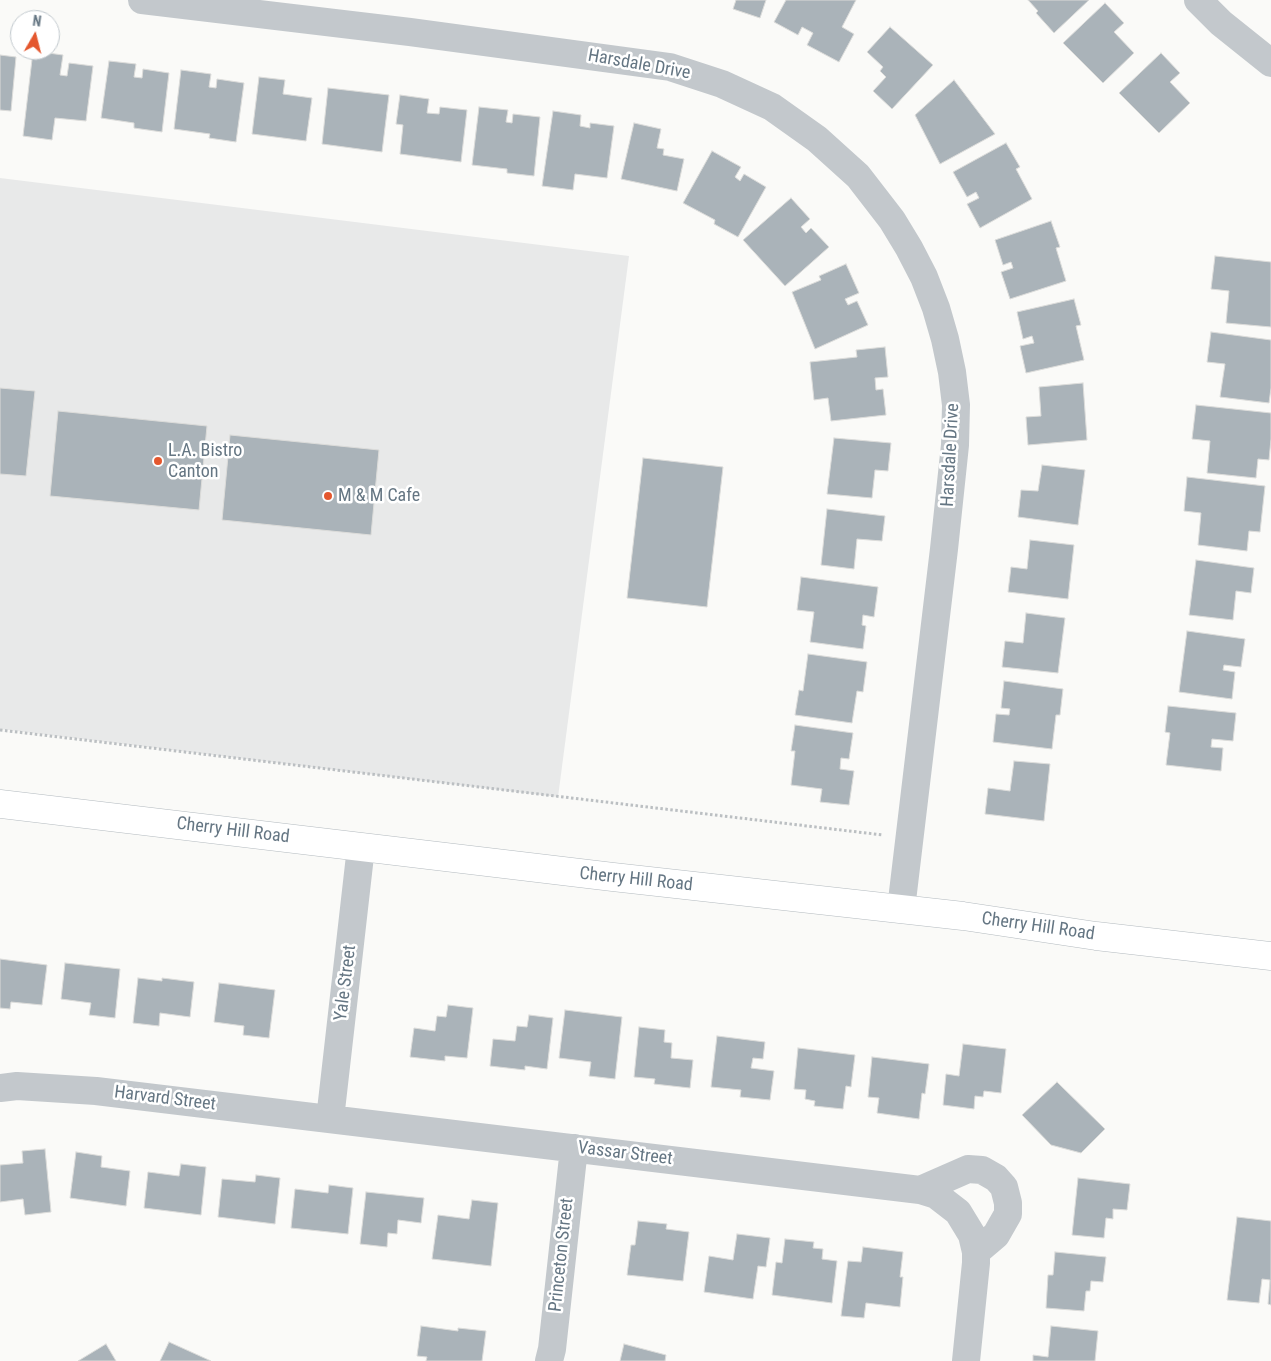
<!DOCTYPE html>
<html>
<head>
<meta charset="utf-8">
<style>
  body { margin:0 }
  #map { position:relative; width:1271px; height:1361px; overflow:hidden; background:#fafaf8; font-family:"Roboto Condensed",sans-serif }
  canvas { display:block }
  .north { position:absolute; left:10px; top:10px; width:50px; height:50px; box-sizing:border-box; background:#fff; border:1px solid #c1c8cd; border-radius:50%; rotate:8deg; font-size:14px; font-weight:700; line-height:20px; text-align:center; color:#657683 }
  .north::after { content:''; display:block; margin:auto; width:18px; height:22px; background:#e4572e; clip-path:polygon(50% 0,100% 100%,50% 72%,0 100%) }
</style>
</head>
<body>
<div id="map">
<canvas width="1271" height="1361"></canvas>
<div class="north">N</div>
</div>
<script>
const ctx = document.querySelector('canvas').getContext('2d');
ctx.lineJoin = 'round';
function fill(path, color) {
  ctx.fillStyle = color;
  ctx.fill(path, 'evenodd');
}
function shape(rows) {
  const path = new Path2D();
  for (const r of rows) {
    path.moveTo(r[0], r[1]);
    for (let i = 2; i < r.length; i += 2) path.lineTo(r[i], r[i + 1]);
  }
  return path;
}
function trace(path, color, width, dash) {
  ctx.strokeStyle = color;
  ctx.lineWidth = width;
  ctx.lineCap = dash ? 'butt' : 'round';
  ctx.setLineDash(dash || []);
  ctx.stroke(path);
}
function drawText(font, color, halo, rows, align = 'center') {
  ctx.font = font + ' "Roboto Condensed",sans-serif';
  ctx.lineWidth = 5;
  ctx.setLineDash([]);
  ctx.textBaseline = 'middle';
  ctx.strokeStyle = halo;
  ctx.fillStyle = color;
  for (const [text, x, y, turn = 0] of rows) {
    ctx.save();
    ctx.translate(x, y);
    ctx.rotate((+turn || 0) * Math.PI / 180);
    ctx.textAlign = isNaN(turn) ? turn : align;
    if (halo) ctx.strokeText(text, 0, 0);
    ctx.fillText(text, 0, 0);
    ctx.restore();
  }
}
const built = shape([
  [0,178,629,256,558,797,0,729]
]);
const building = shape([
  [736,0,766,0,760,18,733,9,736,0],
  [786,0,856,0,842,27,854,34,839,62,807,45,813,33,802,27,798,35,774,22,786,0],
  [1028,0,1089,0,1054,33,1036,13,1038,11,1028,0],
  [1105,3,1124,23,1114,32,1134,53,1103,83,1063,43,1105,3],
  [890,27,933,65,892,109,873,91,886,77,880,71,883,67,867,52,890,27],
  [33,51,63,55,60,75,67,76,69,63,93,66,86,121,55,118,52,140,23,136,33,51],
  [1161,53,1180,73,1170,82,1190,103,1159,133,1119,93,1161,53],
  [0,55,16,57,11,111,0,110,0,55],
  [109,61,136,64,134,77,142,78,143,69,169,73,162,132,134,128,134,123,101,118,109,61],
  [181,70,211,74,209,87,216,88,217,79,244,83,236,142,209,138,210,134,174,129,181,70],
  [259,77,285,80,283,94,312,98,306,141,252,134,259,77],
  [954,80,995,134,940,164,915,115,954,80],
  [328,88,389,95,382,152,322,144,328,88],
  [400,95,429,99,427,113,439,114,440,107,467,110,461,162,400,154,403,125,396,124,400,95],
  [479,107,508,110,506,122,512,123,513,114,540,117,534,176,507,173,507,169,472,165,479,107],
  [553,111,581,115,580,126,590,128,590,123,614,126,607,178,575,174,573,190,542,186,553,111],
  [634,123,661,129,657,148,664,149,663,155,684,159,677,191,621,179,634,123],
  [1006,143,1020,167,1016,169,1032,199,980,228,967,204,979,198,976,192,967,197,953,172,1006,143],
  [712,151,741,167,735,177,740,181,744,174,766,187,738,237,714,224,715,220,683,203,712,151],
  [791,198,810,219,801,227,806,233,811,228,829,247,785,286,743,240,791,198],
  [1051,221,1060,247,1056,248,1066,281,1010,299,1001,272,1013,268,1011,262,1003,265,995,240,1051,221],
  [1215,256,1271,262,1271,327,1226,323,1229,291,1211,289,1215,256],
  [846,264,859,293,845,299,848,305,857,301,868,325,815,349,792,292,821,280,819,276,846,264],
  [1074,299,1081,325,1076,326,1084,360,1026,373,1020,346,1034,343,1032,336,1023,339,1017,312,1074,299],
  [1211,332,1271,340,1271,388,1269,403,1220,397,1225,364,1207,362,1211,332],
  [885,347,888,377,875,378,876,390,883,389,886,415,831,421,828,398,814,400,810,362,857,357,856,350,885,347],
  [1083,383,1087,440,1028,445,1026,417,1041,416,1039,387,1083,383],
  [0,388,35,391,26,476,0,474,0,388],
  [1196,405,1271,413,1271,439,1269,460,1258,459,1256,478,1207,473,1210,441,1192,439,1196,405],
  [58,411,207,426,199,510,50,496,58,411],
  [230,435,379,450,371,535,222,520,230,435],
  [834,438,891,443,888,471,875,470,872,498,827,494,834,438],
  [643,458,723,467,707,607,627,598,643,458],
  [1042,465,1085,470,1078,525,1018,517,1021,490,1038,491,1042,465],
  [1187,477,1265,486,1260,532,1249,531,1247,551,1198,545,1201,513,1184,511,1187,477],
  [827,509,885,516,882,541,857,539,854,569,821,565,827,509],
  [1030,540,1074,545,1068,599,1008,592,1011,567,1027,569,1030,540],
  [1196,560,1254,568,1251,593,1236,591,1233,620,1189,615,1196,560],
  [801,577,878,587,874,617,863,615,862,625,866,626,863,649,810,642,814,612,797,610,801,577],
  [1026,613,1065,618,1058,673,1002,667,1005,641,1023,643,1026,613],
  [1187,631,1245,639,1241,667,1224,665,1223,670,1235,672,1232,699,1179,692,1187,631],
  [808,654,867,662,863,692,857,691,852,723,795,715,799,690,803,691,808,654],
  [1004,681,1063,689,1060,715,1056,715,1052,749,993,742,996,714,1009,715,1010,709,1001,708,1004,681],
  [1168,706,1236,713,1233,741,1212,739,1211,747,1223,748,1221,771,1166,765,1170,733,1165,732,1168,706],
  [795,725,853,733,849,759,841,758,840,769,854,771,849,805,820,802,822,789,791,785,795,751,791,751,795,725],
  [1014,761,1050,764,1044,821,985,814,988,788,1010,791,1014,761],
  [0,959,47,965,42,1005,11,1002,10,1009,0,1008,0,959],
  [65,963,120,969,115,1018,89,1015,91,1003,61,999,65,963],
  [138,978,162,981,162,978,194,982,190,1017,160,1013,159,1026,133,1023,138,978],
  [219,983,275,990,269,1038,243,1035,244,1026,214,1022,219,983],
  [448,1005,473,1008,467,1058,445,1056,445,1061,410,1057,414,1028,435,1031,437,1016,446,1017,448,1005],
  [565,1010,622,1017,615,1079,589,1076,591,1062,559,1058,565,1010],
  [529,1015,553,1018,547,1069,525,1066,525,1070,490,1066,493,1039,515,1041,517,1026,527,1027,529,1015],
  [639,1027,665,1030,664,1042,672,1043,671,1058,693,1060,690,1088,654,1084,655,1079,634,1077,639,1027],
  [717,1036,765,1042,763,1059,753,1058,751,1068,774,1071,770,1100,740,1097,741,1090,711,1087,717,1036],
  [963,1044,1006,1049,1001,1093,984,1091,983,1097,975,1096,974,1109,943,1105,946,1074,959,1076,963,1044],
  [798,1048,855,1055,851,1087,846,1086,843,1109,814,1106,815,1101,805,1099,806,1090,794,1089,798,1048],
  [872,1057,929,1064,925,1094,922,1093,919,1119,877,1113,879,1098,868,1097,872,1057],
  [1057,1082,1105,1129,1081,1153,1051,1145,1022,1115,1057,1082],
  [45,1149,51,1212,25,1215,23,1199,0,1202,0,1165,23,1163,22,1151,45,1149],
  [76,1152,102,1156,101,1167,130,1171,126,1206,70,1198,76,1152],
  [181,1164,206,1167,201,1215,144,1208,148,1172,179,1176,181,1164],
  [256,1175,280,1178,275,1224,218,1217,222,1179,255,1182,256,1175],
  [1078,1178,1130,1184,1127,1210,1113,1209,1113,1219,1106,1218,1104,1238,1072,1235,1078,1178],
  [329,1185,353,1188,348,1234,291,1228,295,1189,328,1193,329,1185],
  [366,1192,424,1198,421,1223,398,1220,397,1234,388,1233,387,1247,360,1244,366,1192],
  [472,1200,498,1203,491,1266,432,1259,438,1215,469,1219,472,1200],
  [1237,1217,1271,1221,1271,1305,1268,1304,1270,1280,1262,1279,1259,1303,1227,1300,1237,1217],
  [638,1221,667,1224,666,1229,689,1232,683,1281,627,1275,631,1245,635,1245,638,1221],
  [737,1234,770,1238,766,1267,758,1266,753,1299,704,1292,709,1256,733,1260,737,1234],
  [785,1239,814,1242,813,1248,823,1249,822,1259,837,1261,832,1303,772,1295,776,1262,782,1263,785,1239],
  [863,1247,903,1252,900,1277,903,1277,900,1307,866,1303,864,1318,841,1316,848,1261,861,1262,863,1247],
  [1055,1252,1106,1257,1103,1282,1091,1281,1090,1291,1086,1291,1084,1311,1046,1308,1048,1275,1053,1275,1055,1252],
  [421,1326,458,1331,458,1328,486,1331,482,1361,426,1361,427,1357,417,1356,421,1326],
  [1051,1326,1098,1331,1095,1361,1033,1361,1033,1355,1048,1357,1051,1326],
  [169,1342,211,1361,160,1361,169,1342],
  [106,1344,116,1361,78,1361,106,1344],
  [624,1344,666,1355,665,1361,620,1361,624,1344]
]);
const path = shape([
  [0,730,883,835]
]);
const street = shape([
  [142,0,410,32,670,67,722,84,772,107,817,139,858,176,892,220,909,248,924,277,936,308,945,339,952,372,956,405,955,445,944,549,901,909],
  [1198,0,1221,23,1271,63],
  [0,1088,17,1086,96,1091,920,1190,936,1195,958,1212,972,1235,976,1252,976,1263,966,1361],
  [330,1119,361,847],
  [920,1190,968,1169,982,1170,996,1178,1004,1187,1008,1203,1008,1214,996,1235,976,1252],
  [549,1361,552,1349,574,1148]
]);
const secondary = shape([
  [0,804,613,877,963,916,1096,936,1271,956]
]);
const markers = [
  [158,461,5,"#e4572e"],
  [328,496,5,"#e4572e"]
];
const streetNames = [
  ["Harsdale Drive",639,65,10],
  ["Harsdale Drive",951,455,-87],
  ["Cherry Hill Road",233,831,7],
  ["Cherry Hill Road",636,880,6],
  ["Cherry Hill Road",1038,927,8],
  ["Yale Street",346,983,-83],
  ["Harvard Street",165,1099,7],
  ["Vassar Street",625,1154,7],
  ["Princeton Street",562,1255,-84]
];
const poiNames = [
  ["L.A. Bistro",168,451],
  ["Canton",168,472],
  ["M & M Cafe",338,496]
];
fill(built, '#e8e9e9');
fill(building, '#aab3b9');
trace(building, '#dcdcda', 1);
trace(secondary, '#b3babf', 29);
trace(path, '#bbbfc2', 3, [2.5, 2.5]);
trace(street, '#c3c8cc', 28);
trace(secondary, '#fff', 28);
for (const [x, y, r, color] of markers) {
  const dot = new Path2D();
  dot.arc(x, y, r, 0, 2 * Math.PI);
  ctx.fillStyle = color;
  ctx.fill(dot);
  trace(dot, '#fff', 2);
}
drawText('18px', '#657683', '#fff', streetNames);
drawText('18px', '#657683', '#fff', poiNames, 'left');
</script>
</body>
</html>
